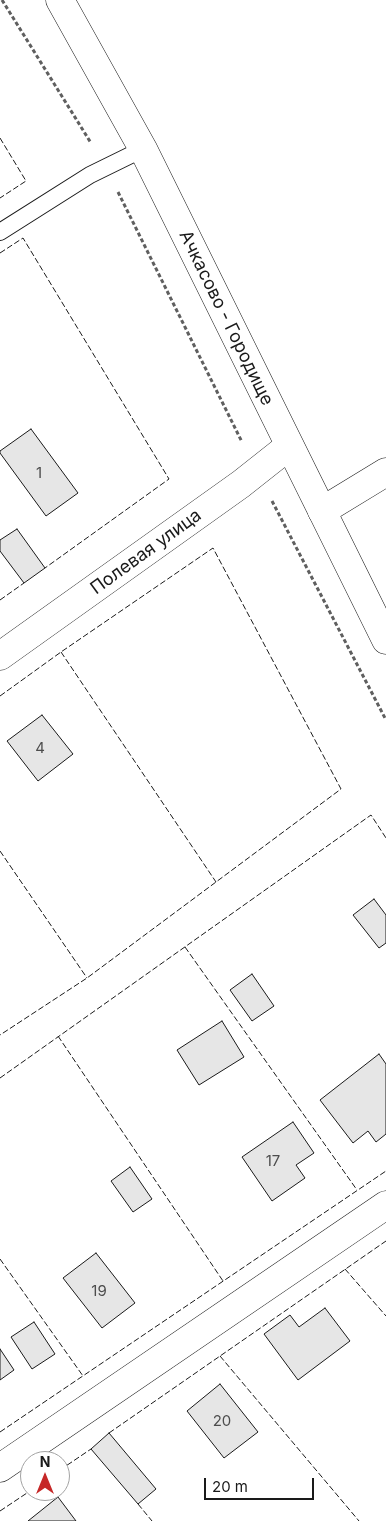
<!DOCTYPE html>
<html>
<head>
<meta charset="utf-8">
<style>
  body { margin:0 }
  #map { position:relative; width:386px; height:1521px; overflow:hidden; background:#fff; font-family:Inter,sans-serif }
  canvas { display:block }
  .north { position:absolute; left:20px; top:1451px; width:50px; height:50px; box-sizing:border-box; background:#fff; border:1px solid #a3a3a3; border-radius:50%; rotate:0deg; font-size:14px; font-weight:700; line-height:20px; text-align:center; color:#1a1a1a }
  .north::after { content:''; display:block; margin:auto; width:18px; height:22px; background:#c62828; clip-path:polygon(50% 0,100% 100%,50% 72%,0 100%) }
  .scale { position:absolute; left:204px; top:1478px; width:110px; height:22px; box-sizing:border-box; border:2px solid #1a1a1a; border-top:0; padding-left:6px; font-size:15px; line-height:18px; white-space:nowrap; color:#1a1a1a; -webkit-text-stroke:4px #fff; paint-order:stroke }
</style>
</head>
<body>
<div id="map">
<canvas width="386" height="1521"></canvas>
<div class="north">N</div>
<div class="scale">20 m</div>
</div>
<script>
const ctx = document.querySelector('canvas').getContext('2d');
ctx.lineJoin = 'round';
function fill(path, color) {
  ctx.fillStyle = color;
  ctx.fill(path, 'evenodd');
}
function shape(rows) {
  const path = new Path2D();
  for (const r of rows) {
    path.moveTo(r[0], r[1]);
    for (let i = 2; i < r.length; i += 2) path.lineTo(r[i], r[i + 1]);
  }
  return path;
}
function trace(path, color, width, dash) {
  ctx.strokeStyle = color;
  ctx.lineWidth = width;
  ctx.lineCap = dash ? 'butt' : 'round';
  ctx.setLineDash(dash || []);
  ctx.stroke(path);
}
function drawText(font, color, halo, rows, align = 'center') {
  ctx.font = font + ' Inter,sans-serif';
  ctx.lineWidth = 4;
  ctx.setLineDash([]);
  ctx.textBaseline = 'middle';
  ctx.strokeStyle = halo;
  ctx.fillStyle = color;
  for (const [text, x, y, turn = 0] of rows) {
    ctx.save();
    ctx.translate(x, y);
    ctx.rotate((+turn || 0) * Math.PI / 180);
    ctx.textAlign = isNaN(turn) ? turn : align;
    if (halo) ctx.strokeText(text, 0, 0);
    ctx.fillText(text, 0, 0);
    ctx.restore();
  }
}
const building = shape([
  [31,429,78,493,46,516,0,453,0,451,31,429],
  [17,529,45,568,24,583,0,551,0,540,17,529],
  [42,715,73,754,38,781,7,741,42,715],
  [374,899,386,915,386,943,379,948,353,915,374,899],
  [252,974,274,1006,252,1021,230,990,252,974],
  [222,1021,244,1057,199,1085,177,1050,222,1021],
  [379,1054,386,1064,386,1134,376,1142,368,1131,353,1143,320,1100,379,1054],
  [293,1122,314,1153,296,1165,305,1178,272,1201,242,1157,293,1122],
  [130,1167,152,1199,133,1212,111,1181,130,1167],
  [96,1253,135,1303,102,1328,63,1278,96,1253],
  [325,1308,350,1341,298,1380,264,1334,290,1315,299,1327,325,1308],
  [34,1322,55,1354,32,1369,11,1337,34,1322],
  [0,1349,14,1370,0,1380,0,1349],
  [220,1384,258,1432,224,1458,187,1411,220,1384],
  [109,1433,156,1489,138,1504,91,1449,109,1433],
  [58,1497,76,1521,28,1521,58,1497]
]);
const path = shape([
  [2,0,91,143],
  [118,192,242,442],
  [272,501,386,720]
]);
const lane = shape([
  [0,232,90,175,143,149]
]);
const street = shape([
  [322,511,386,472],
  [0,656,241,484,289,446],
  [0,1468,386,1205]
]);
const secondary = shape([
  [60,0,143,149,386,640]
]);
const fence = shape([
  [0,138,26,181,0,198],
  [0,253,23,238,169,479,45,568],
  [0,600,24,583],
  [61,652,216,882],
  [0,696,61,652,213,548,341,789,87,978,0,1035],
  [0,851,87,978],
  [185,947,357,1190],
  [58,1036,223,1281],
  [0,1078,371,815,386,838],
  [0,1259,83,1376],
  [345,1269,386,1316],
  [220,1356,359,1521],
  [0,1432,386,1171],
  [109,1433,386,1241],
  [60,1470,91,1449],
  [138,1504,152,1521],
  [0,1511,30,1491]
]);
const numberNames = [
  ["1",39,473],
  ["4",40,748],
  ["17",273,1161],
  ["19",99,1291],
  ["20",222,1421]
];
const streetNames = [
  ["Ачкасово - Городище",226,318,64],
  ["Полевая улица",146,552,-36]
];
fill(building, '#e6e6e6');
trace(building, '#1a1a1a', 1);
trace(lane, '#1a1a1a', 18);
trace(street, '#1a1a1a', 29);
trace(secondary, '#1a1a1a', 29);
trace(path, '#5f5f5f', 3, [4, 2.5]);
trace(lane, '#fff', 16);
trace(street, '#fff', 28);
trace(secondary, '#fff', 28);
trace(fence, '#1a1a1a', 1, [6, 2.5]);
drawText('15px', '#4d4d4d', null, numberNames);
drawText('18px', '#1a1a1a', '#fff', streetNames);
</script>
</body>
</html>
